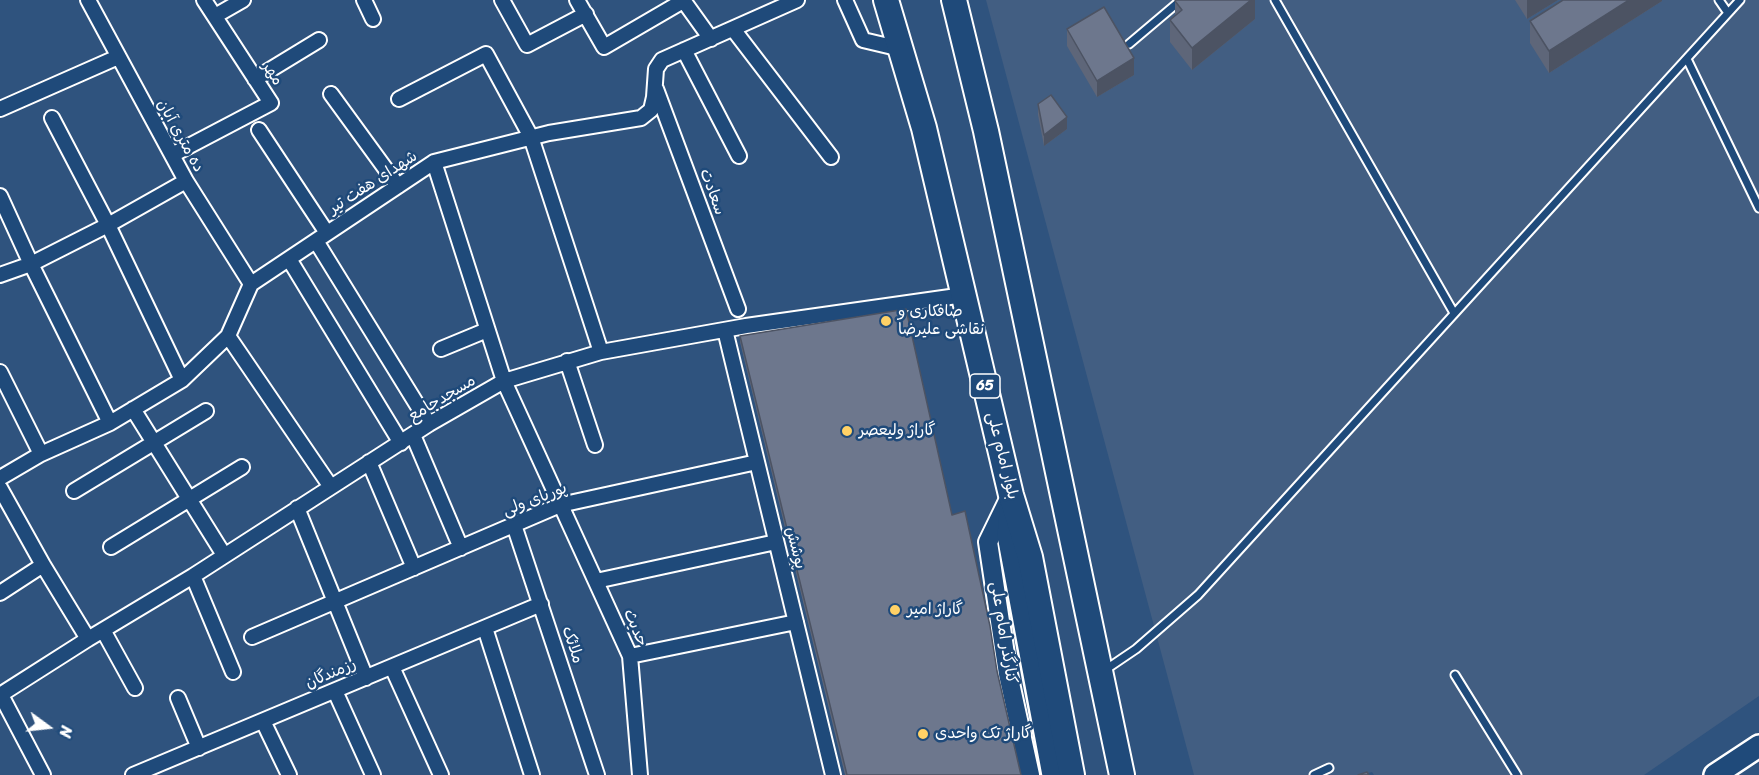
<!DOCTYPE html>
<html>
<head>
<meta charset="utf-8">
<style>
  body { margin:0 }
  #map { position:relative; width:1759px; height:775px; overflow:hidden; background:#2f537e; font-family:Sriracha,sans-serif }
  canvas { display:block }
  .north { position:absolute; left:18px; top:697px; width:60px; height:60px; -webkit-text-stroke:4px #1f4a7a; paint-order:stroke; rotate:105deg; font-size:16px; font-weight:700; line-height:24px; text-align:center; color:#fff }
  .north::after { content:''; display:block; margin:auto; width:21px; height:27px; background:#fff; clip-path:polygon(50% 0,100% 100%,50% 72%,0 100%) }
</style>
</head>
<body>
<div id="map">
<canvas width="1759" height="775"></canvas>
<div class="north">N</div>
</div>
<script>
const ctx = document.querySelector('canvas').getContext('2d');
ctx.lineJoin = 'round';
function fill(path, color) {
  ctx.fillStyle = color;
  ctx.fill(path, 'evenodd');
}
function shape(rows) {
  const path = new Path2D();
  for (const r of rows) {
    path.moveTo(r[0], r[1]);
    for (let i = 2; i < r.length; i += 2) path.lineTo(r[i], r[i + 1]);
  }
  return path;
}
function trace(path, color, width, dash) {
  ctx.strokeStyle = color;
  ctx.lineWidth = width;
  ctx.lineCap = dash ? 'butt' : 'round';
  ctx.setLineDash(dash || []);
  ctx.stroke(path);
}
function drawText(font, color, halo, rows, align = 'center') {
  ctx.font = font + ' Sriracha,"Playpen Sans Arabic",sans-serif';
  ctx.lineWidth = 5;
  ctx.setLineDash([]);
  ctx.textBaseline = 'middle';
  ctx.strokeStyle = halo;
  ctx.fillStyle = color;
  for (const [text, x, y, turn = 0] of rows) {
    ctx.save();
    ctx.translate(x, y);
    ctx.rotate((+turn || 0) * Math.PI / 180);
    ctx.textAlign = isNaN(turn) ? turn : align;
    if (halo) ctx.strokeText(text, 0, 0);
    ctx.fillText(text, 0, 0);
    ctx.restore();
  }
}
const built = shape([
  [986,0,1759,0,1759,696,1644,775,1374,775,1372,772,1362,775,1194,775]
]);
const lane = shape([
  [1275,0,1454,313],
  [1719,0,1728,13],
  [1129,44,1181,0],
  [1687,59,1759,208],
  [1105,670,1136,649,1198,595,1740,0],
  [1455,675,1517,775],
  [1314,775,1329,768]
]);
const street = shape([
  [88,0,186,181,251,284],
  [364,0,373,19],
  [502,0,527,45,586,14],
  [577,0,604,47,683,1],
  [683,0,711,39],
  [845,0,863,40,901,49],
  [215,16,243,0],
  [733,29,831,157],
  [684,50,739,156],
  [255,79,319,40],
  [656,89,738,309],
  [331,94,398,186],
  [399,99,486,54,531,137,601,352],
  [0,109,118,57],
  [52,118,108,225,182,380],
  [259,130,327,233],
  [172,155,271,103,204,0],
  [434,162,504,381,630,656,640,775],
  [0,196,31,264,110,423],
  [316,241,429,424],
  [289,259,401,443],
  [0,275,31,264,108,225,186,181],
  [725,330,833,775],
  [228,336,331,487],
  [441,349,487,330],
  [567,361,595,445],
  [0,372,41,454],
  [133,409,224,555],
  [413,435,461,548],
  [369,462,414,568],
  [0,478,41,454,110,423,182,380,228,336,251,284,434,162,549,133,641,118,651,110,654,97,656,69,662,60,797,0],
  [0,488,43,565,88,639],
  [74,491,206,411],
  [297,508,366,678],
  [514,525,597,775],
  [111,547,242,467],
  [193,576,233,672],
  [596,581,776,542],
  [0,593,43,565],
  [485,628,532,775],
  [103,630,135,688],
  [252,637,560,505,757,462],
  [630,656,796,622],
  [392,667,441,775],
  [335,691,373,775],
  [0,695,88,639,193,576,429,424,504,381,601,352,746,326,964,295],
  [1,695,43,775],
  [178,698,199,748],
  [263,721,289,775],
  [133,775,541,604]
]);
const secondary = shape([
  [1009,499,988,542,1008,674,1030,775]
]);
const primary = shape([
  [1011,499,1008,535,1053,775],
  [1715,775,1759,746]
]);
const highway = shape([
  [886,0,924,128,1011,495,1030,557,1072,775],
  [954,0,986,131,1122,775]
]);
const wall = shape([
  [1255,0,1255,19,1192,70,1170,42,1170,20,1175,16,1175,1],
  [1515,0,1558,0,1527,19],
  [1662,0,1662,1,1549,73,1530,43,1530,21],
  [1067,29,1134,75,1097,97,1067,46],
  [1038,104,1067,129,1044,146,1038,115],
  [740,336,952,515,997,671,1021,775,845,775,740,342]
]);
const shadedWall = shape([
  [1251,0,1255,0,1255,19,1192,70,1192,48],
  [1527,0,1558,0,1527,19],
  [1629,0,1662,0,1662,1,1549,73,1549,51],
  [1134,58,1134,75,1097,97,1097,81],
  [1067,117,1067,129,1044,146,1044,135]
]);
const building = shape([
  [1176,0,1251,0,1192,48,1170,20,1182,10,1175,1,1176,0],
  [1563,0,1629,0,1549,51,1530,21,1563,0],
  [1104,7,1134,58,1097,81,1067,29,1104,7],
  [1051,95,1067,117,1044,135,1038,104,1051,95],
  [906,309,952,515,965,511,990,626,997,671,1021,775,847,775,740,336,906,309],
  [1367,772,1369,775,1358,775,1367,772]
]);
const markers = [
  [886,321,6,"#ffd166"],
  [847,431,6,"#ffd166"],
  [895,610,6,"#ffd166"],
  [923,734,6,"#ffd166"]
];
const shields = [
  [985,386,30]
];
const shieldNames = [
  ["65",985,386]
];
const streetNames = [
  ["مهر",272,74,57],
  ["ده متری آبان",180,136,61],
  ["شهدای هفت تیر",373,183,-33],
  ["سعادت",712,192,70],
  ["مسجدجامع",442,399,-31],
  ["بلوار امام علی",1002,456,76],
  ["پوریای ولی",535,500,-21],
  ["پوشش",795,548,76],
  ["حدیث",635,628,67],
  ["کنارگذر امام علی",1003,633,81],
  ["ملائک",572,645,72],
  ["رزمندگان",331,674,-23]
];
const poiNames = [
  ["صافکاری و",898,312],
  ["نقاشی عليرضا",898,330],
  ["گاراژ ولیعصر",859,431],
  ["گاراژ امیر",907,610],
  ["گاراژ تک واحدی",935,734]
];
fill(built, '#425e82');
trace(lane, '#fff', 11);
trace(street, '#fff', 18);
trace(secondary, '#fff', 22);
trace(primary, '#fff', 26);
trace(highway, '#fff', 28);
trace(lane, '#1f4a7a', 7);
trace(street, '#1f4a7a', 14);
trace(secondary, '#1f4a7a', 18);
trace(primary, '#1f4a7a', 21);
trace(highway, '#1f4a7a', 24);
fill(wall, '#5e6679');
fill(shadedWall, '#4c5363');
fill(building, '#6d778d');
trace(building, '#4c5363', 1.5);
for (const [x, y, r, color] of markers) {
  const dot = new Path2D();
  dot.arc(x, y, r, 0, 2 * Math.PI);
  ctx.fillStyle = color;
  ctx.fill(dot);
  trace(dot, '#1f4a7a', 2);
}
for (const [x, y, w] of shields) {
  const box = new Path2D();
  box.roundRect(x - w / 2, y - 12, w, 24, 4.5);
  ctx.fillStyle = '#1f4a7a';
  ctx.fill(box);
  trace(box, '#fff', 1.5);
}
drawText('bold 15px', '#fff', null, shieldNames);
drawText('16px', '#fff', '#1f4a7a', streetNames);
drawText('16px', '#fff', '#1f4a7a', poiNames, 'left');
</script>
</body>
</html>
